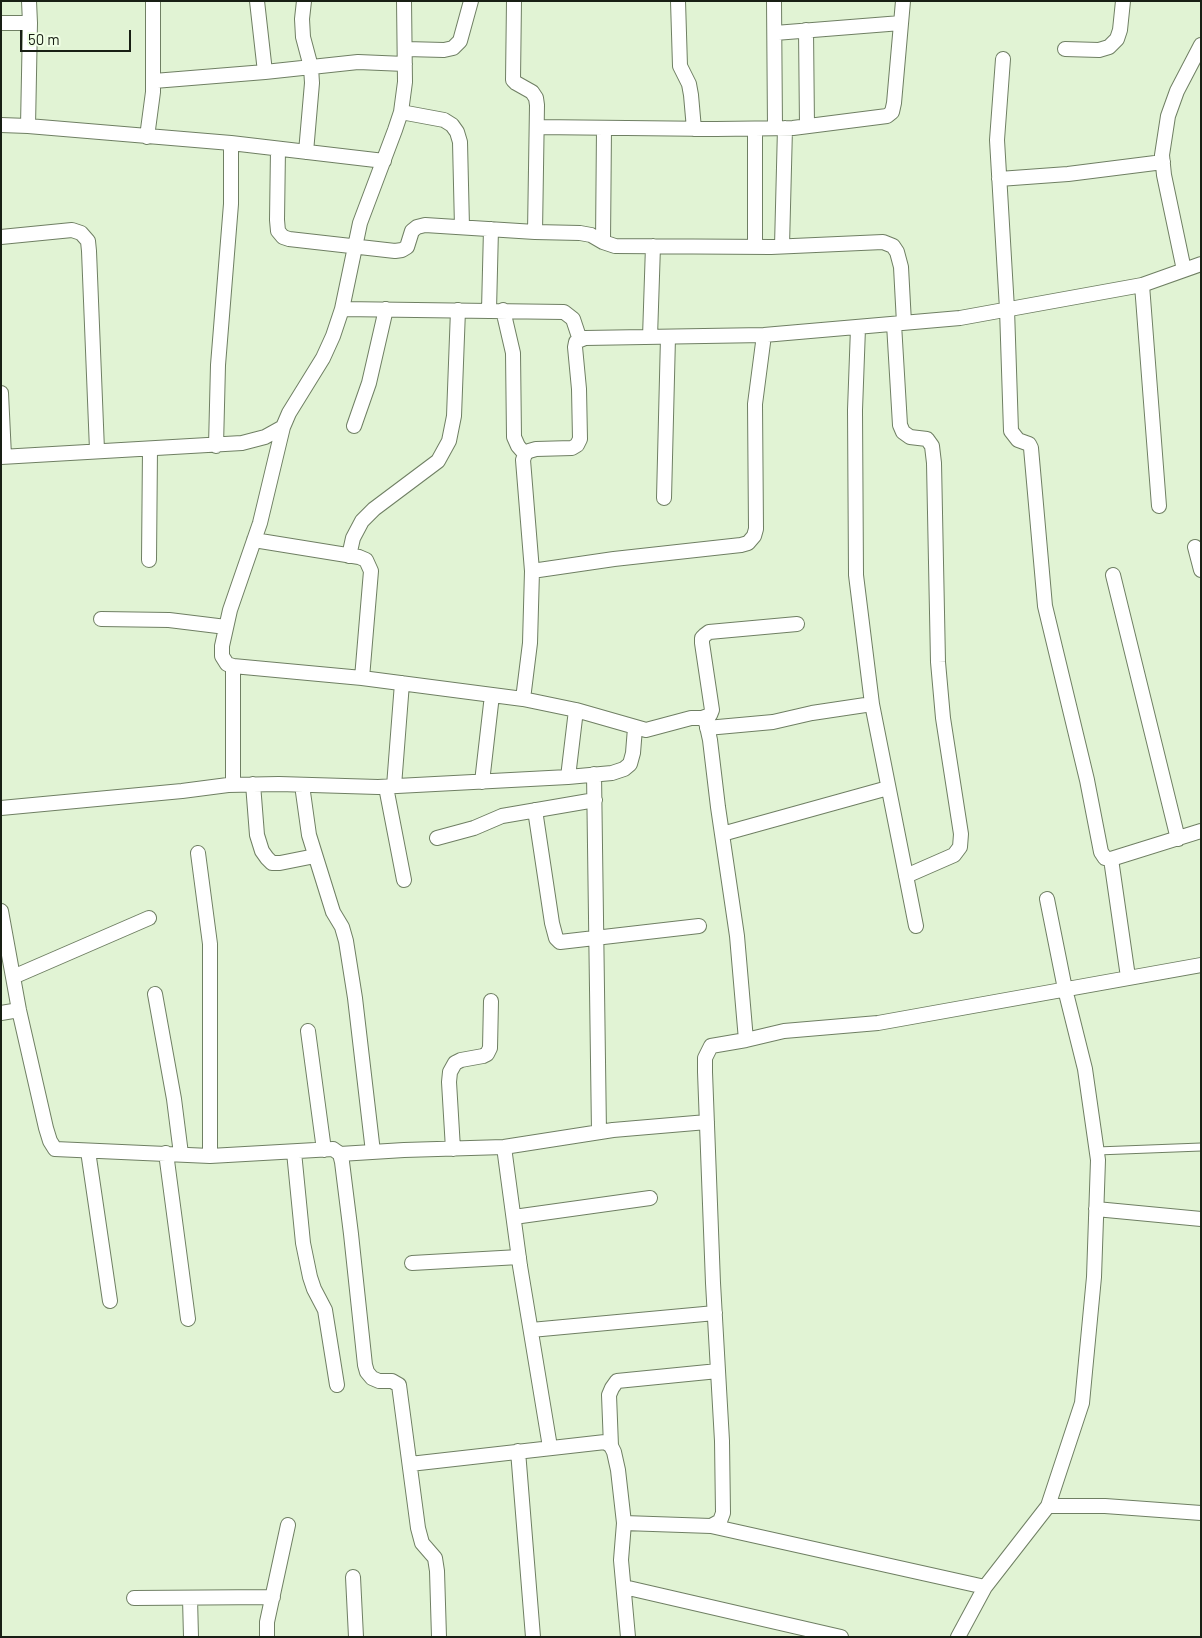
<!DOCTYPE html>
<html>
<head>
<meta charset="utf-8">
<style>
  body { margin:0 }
  #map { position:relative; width:1202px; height:1638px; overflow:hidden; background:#e1f3d4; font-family:Barlow,sans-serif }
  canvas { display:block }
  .frame { position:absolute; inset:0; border:2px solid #181f14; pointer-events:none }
  .scale { position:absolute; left:20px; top:30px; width:111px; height:22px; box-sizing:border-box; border:2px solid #181f14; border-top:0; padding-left:6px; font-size:15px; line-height:18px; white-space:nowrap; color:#181f14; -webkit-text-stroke:4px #f1ffe6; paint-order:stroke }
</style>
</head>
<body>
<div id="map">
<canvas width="1202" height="1638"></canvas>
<div class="frame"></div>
<div class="scale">50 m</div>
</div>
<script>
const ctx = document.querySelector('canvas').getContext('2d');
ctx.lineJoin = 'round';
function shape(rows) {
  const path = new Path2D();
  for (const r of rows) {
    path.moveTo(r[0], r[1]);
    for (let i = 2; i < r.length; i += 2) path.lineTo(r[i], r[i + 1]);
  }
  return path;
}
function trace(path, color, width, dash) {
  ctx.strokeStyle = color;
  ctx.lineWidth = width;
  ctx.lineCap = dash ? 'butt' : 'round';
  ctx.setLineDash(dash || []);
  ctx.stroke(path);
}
const lane = shape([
  [1097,1151,1201,1147]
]);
const street = shape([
  [257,1,265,72],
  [304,1,302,19,303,37,311,67,312,83,306,152],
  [404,1,405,82,401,112,395,130,360,223,342,309,333,336,323,358,289,413,283,427,260,523,230,610,222,646,222,656,227,664,233,666,362,678,523,699,576,710,646,730,691,718,702,718,706,722,710,740,718,807,737,936,746,1040],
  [514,1,513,80,516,83,532,92,536,98,537,105,535,232],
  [678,1,680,66,689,84,691,95,694,129],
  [774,1,775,128],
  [1,23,30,23,29,1],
  [30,23,28,126,231,143,384,161],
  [806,30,807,126],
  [775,33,901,23],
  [406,49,444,50,453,48,460,41,471,1],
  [1065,49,1099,50,1109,47,1117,39,1120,30,1123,1],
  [1003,59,997,140,1007,309,1011,431,1018,440,1029,444,1031,448,1045,606,1087,780,1101,852,1105,858,1111,859,1201,831],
  [154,81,265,72,358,62,405,64],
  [401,112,444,120,452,125,457,132,460,142,462,227],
  [1,125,28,126],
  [537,127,716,129,793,128,887,116,892,112,894,103,903,1],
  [755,129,755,246],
  [147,137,153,92,153,1],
  [278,149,277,220,278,231,283,237,289,239,395,251,402,250,407,247,412,231,417,227,425,225,535,232,580,233,591,235,603,242,615,246,771,247,883,242,893,246,897,252,901,267,904,323],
  [999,179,1068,174,1163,162],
  [1,237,72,230,81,233,88,241,89,251,97,450],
  [603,242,604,128],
  [782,246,785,128],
  [1184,270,1164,175,1162,155,1168,116,1177,91,1201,45],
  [1142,285,1159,506],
  [342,309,564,312,573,319,580,340],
  [489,310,491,229],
  [503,310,513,353,514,437,518,446,525,454],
  [894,324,900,425,903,432,910,437,927,439,932,446,934,463,938,662,943,718,961,834,960,847,954,855,906,876],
  [858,328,855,410,856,575,872,704,916,926],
  [650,337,653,246],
  [1,393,4,456],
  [354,426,369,383,386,309],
  [216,446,218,365,231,204,231,143],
  [1,457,242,443,265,437,283,427],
  [664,498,668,337],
  [254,540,359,557,366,560,371,571,362,678],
  [1195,547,1201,570],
  [349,556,353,538,362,521,374,509,438,461,449,441,454,416,458,310],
  [149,560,150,449],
  [532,571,614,559,741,545,748,543,754,536,756,529,755,404,764,335],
  [1113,575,1178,839],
  [101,619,169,620,226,627],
  [523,699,530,643,532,571,523,460,525,454,529,451,536,449,572,448,577,445,580,439,579,389,575,347,576,342,580,340,585,338,764,335,960,318,1142,285,1201,264],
  [702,718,710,715,712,710,702,643,702,638,705,635,709,632,797,624],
  [707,728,773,722,812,713,872,704],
  [594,774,599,1132],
  [568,777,576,710],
  [482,782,492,695],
  [253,784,257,835,262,851,267,858,272,863,280,863,315,856],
  [233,785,233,666],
  [302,785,309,835,333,912,342,927,346,941,355,998,373,1152],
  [394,786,402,683],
  [386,787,404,880],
  [1,808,182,791,228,785,279,784,378,787,568,777,612,773,624,769,630,764,633,753,635,728],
  [535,810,552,923,556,938,560,942,699,926],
  [722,834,888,788],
  [437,838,474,828,502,816,595,800],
  [198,853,210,944,210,1156],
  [1111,859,1128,977],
  [1,911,19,1010,46,1128,50,1141,55,1149,210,1156,333,1149,340,1154,342,1162,351,1234,365,1365,367,1372,372,1378,379,1381,392,1381,399,1385,418,1528,422,1543,435,1558,437,1571,439,1637],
  [13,977,149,918],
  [155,994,174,1099,181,1154],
  [1,1013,19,1010],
  [308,1031,324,1150],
  [504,1147,520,1266,550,1447],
  [453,1149,449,1082,450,1072,455,1063,461,1060,483,1056,487,1054,490,1048,491,1001],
  [88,1151,110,1301],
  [294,1152,303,1243,310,1277,314,1289,325,1310,337,1385],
  [166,1153,188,1319],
  [340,1154,404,1150,504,1147,613,1130,707,1122],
  [1096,1209,1201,1219],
  [514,1217,650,1198],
  [412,1263,519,1257],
  [531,1330,715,1313],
  [611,1446,609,1395,612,1388,617,1381,718,1371],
  [518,1451,533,1637],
  [410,1464,605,1442,611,1446,614,1452,618,1470,624,1523],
  [1048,1506,1105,1506,1201,1513],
  [711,1526,985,1587],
  [353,1577,356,1637],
  [624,1587,841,1637],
  [134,1598,273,1597],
  [190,1598,191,1637],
  [267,1637,267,1622,288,1525],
  [628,1637,621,1560,624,1523,711,1526,720,1521,723,1513,722,1441,713,1283,705,1072,705,1058,711,1046,746,1040,784,1031,878,1023,1201,965],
  [958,1637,985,1587,1048,1506,1082,1403,1094,1277,1098,1160,1085,1069,1065,989,1047,899]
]);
trace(lane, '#6f7f63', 9);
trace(street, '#6f7f63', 16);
trace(lane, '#fff', 7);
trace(street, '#fff', 14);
</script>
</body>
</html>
